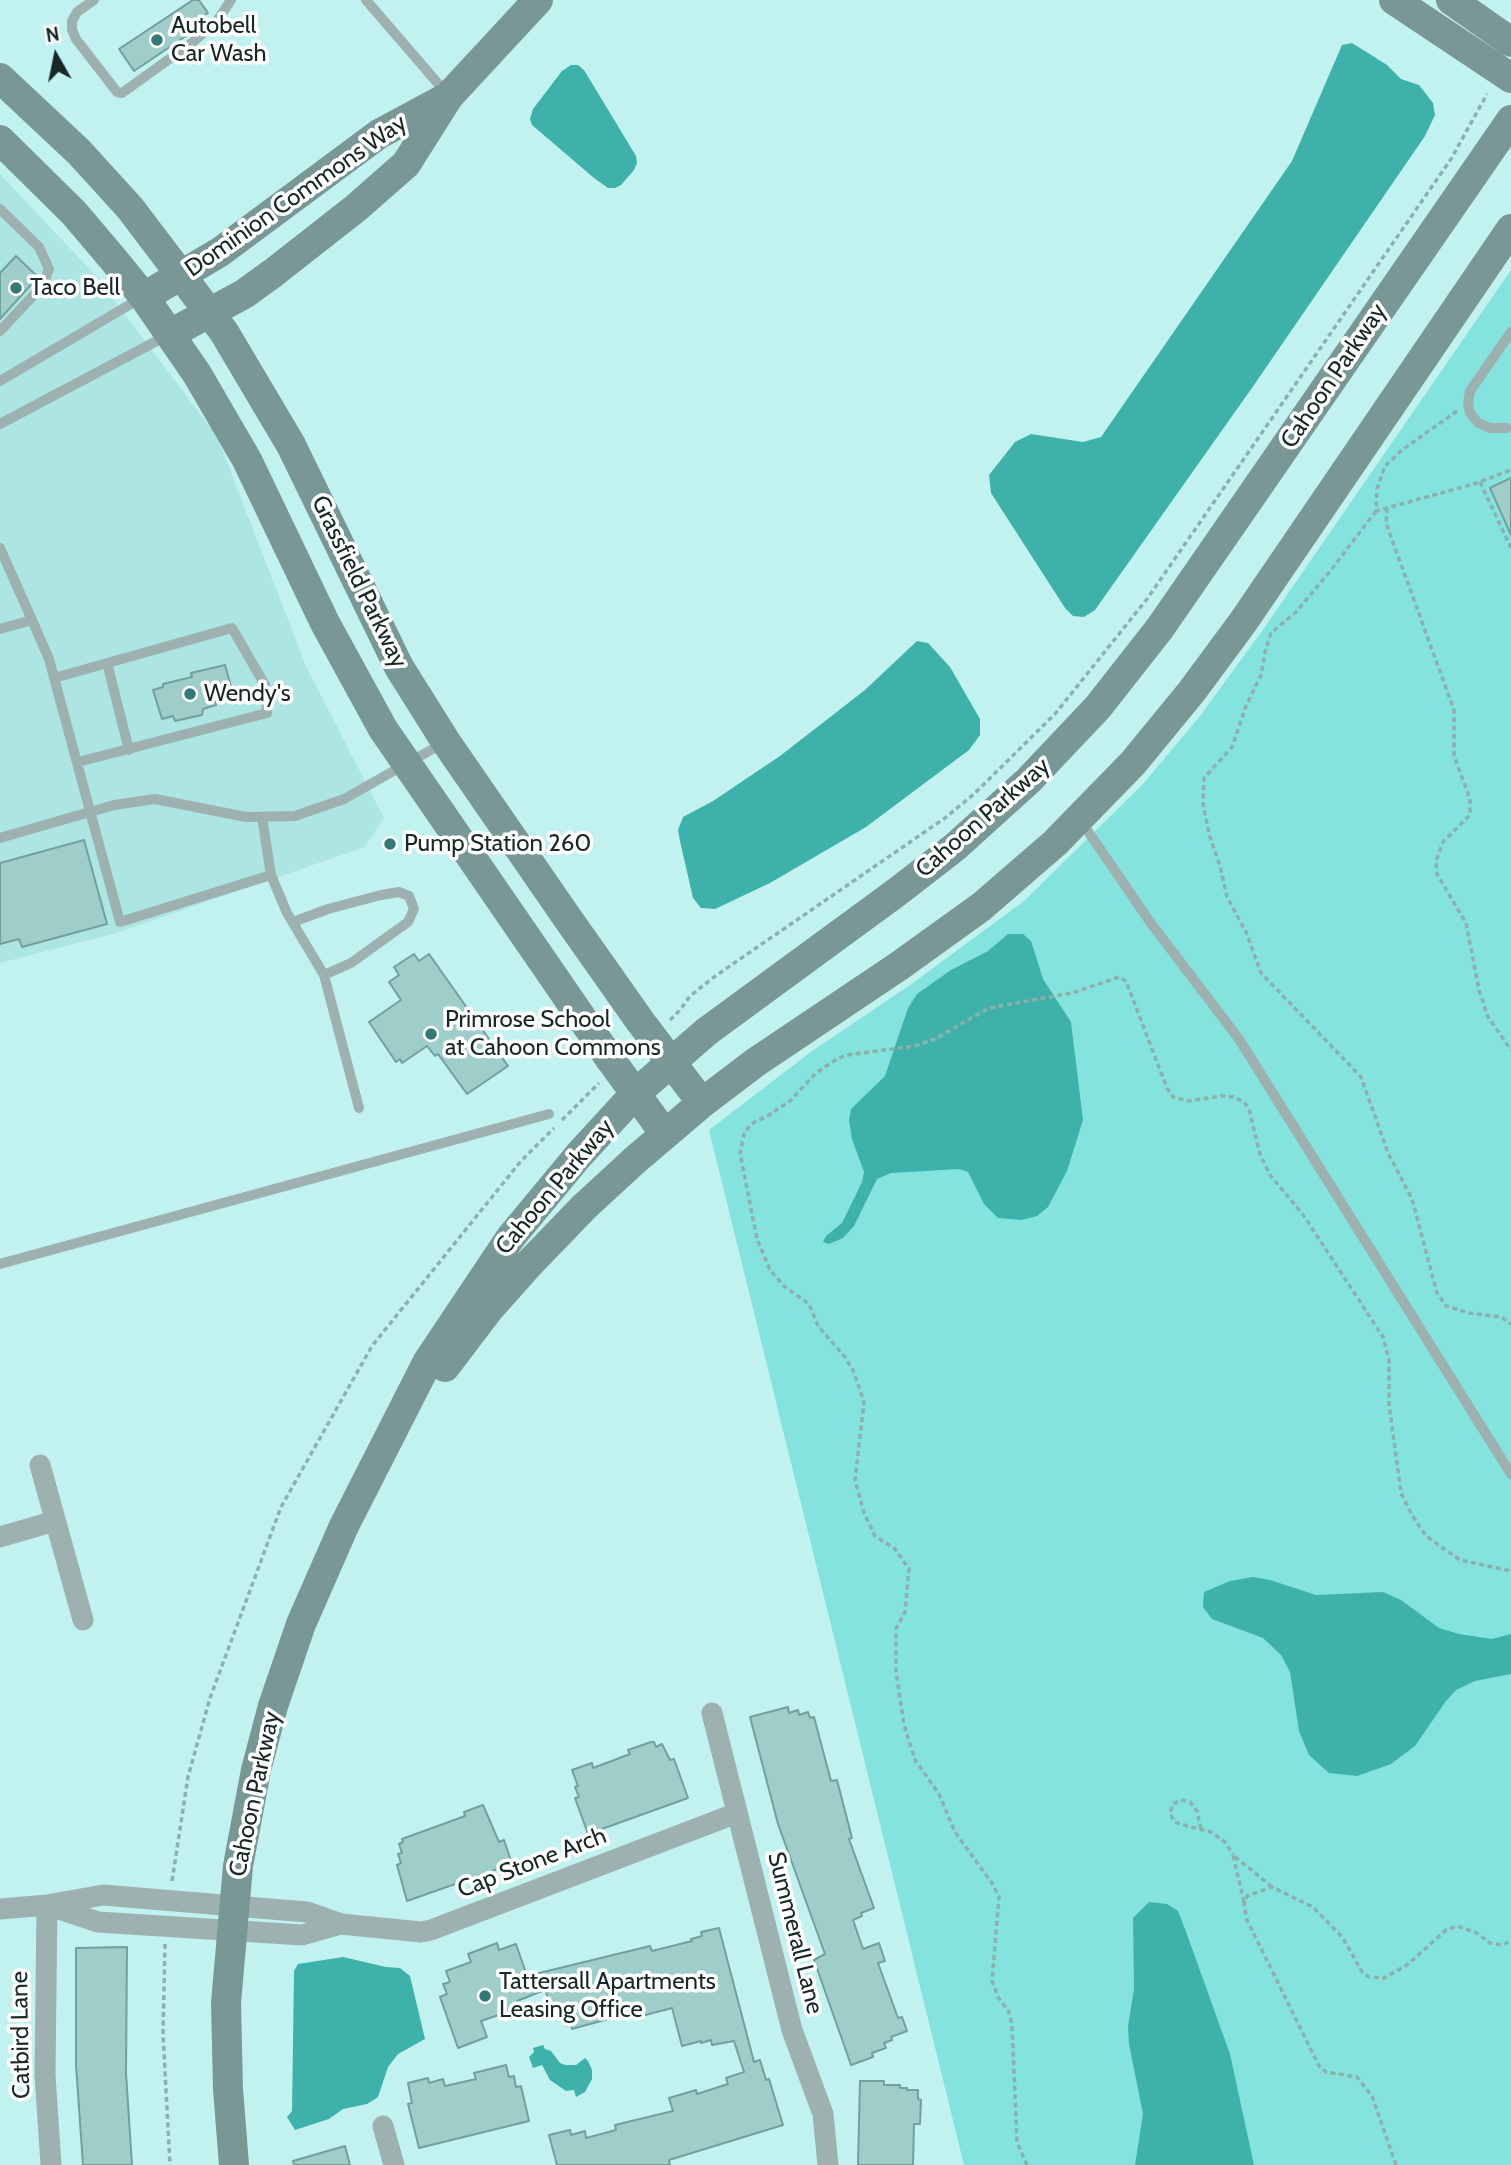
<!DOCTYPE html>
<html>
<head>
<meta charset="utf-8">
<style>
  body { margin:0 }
  #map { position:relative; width:1511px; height:2165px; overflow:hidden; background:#c2f2ef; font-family:Cabin,sans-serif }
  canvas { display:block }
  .north { position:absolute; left:21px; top:21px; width:70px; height:70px; -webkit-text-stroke:5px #fff; paint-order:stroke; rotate:351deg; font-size:19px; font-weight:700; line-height:28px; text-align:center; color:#162927 }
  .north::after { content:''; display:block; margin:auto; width:24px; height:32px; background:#162927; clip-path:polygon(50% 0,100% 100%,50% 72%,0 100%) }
</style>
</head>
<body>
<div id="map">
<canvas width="1511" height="2165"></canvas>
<div class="north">N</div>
</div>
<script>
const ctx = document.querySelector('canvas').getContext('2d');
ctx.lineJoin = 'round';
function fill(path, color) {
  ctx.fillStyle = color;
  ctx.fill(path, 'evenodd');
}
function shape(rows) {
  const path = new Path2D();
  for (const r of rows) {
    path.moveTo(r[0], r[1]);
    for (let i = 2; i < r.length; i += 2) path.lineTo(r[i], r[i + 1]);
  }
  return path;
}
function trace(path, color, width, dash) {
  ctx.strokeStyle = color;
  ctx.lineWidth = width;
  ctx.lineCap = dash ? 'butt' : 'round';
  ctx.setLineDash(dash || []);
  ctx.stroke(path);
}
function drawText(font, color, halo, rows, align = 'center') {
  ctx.font = font + ' Cabin,sans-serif';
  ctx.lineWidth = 7;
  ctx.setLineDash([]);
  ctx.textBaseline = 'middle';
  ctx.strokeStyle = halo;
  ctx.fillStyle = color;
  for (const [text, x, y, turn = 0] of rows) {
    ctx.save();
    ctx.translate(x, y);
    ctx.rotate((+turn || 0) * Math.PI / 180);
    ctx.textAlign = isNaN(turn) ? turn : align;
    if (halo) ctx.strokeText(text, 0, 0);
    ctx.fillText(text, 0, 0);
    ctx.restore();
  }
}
const built = shape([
  [0,174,95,275,217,436,306,666,384,818,365,847,116,933,0,963]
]);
const green = shape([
  [1511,270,1511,2165,964,2165,709,1130,812,1051,910,985,1024,901,1142,785,1200,716,1262,631]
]);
const water = shape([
  [1352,43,1387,65,1401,79,1419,85,1433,103,1435,115,1425,136,1254,385,1095,610,1084,617,1073,616,1065,608,991,493,989,475,1015,442,1031,434,1083,442,1101,437,1292,161,1342,45],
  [571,65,578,65,584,70,636,156,637,163,634,170,621,185,615,188,608,188,594,178,532,125,530,119,533,109,562,71],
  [917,641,928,643,950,667,980,719,980,735,969,750,866,827,770,883,715,909,701,908,693,898,680,841,678,830,683,817,713,801,780,756,865,690],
  [1008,934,1023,934,1031,941,1043,979,1071,1022,1083,1120,1067,1171,1048,1207,1037,1216,1021,1220,998,1218,984,1204,968,1172,959,1169,891,1173,877,1179,854,1226,843,1238,829,1244,823,1242,826,1236,842,1223,862,1182,864,1172,852,1139,849,1120,851,1109,885,1076,908,1008,917,994,951,970,988,951],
  [1253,1577,1270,1580,1316,1595,1383,1592,1401,1600,1439,1628,1459,1634,1492,1639,1511,1634,1511,1674,1475,1681,1456,1690,1446,1701,1415,1746,1391,1764,1357,1776,1329,1773,1309,1755,1299,1731,1290,1672,1281,1655,1263,1638,1212,1619,1203,1607,1204,1592,1230,1581],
  [1149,1902,1167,1904,1178,1911,1185,1929,1230,2054,1254,2165,1135,2165,1143,2114,1129,2044,1128,2026,1134,1989,1133,1918],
  [343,1957,386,1967,400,1968,410,1976,425,2039,398,2054,388,2067,378,2097,367,2104,343,2109,329,2119,295,2130,287,2117,292,2111,294,1971,298,1964],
  [543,2045,545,2049,551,2051,560,2063,565,2065,576,2065,585,2058,588,2061,592,2070,592,2079,585,2092,576,2097,574,2090,566,2091,550,2080,542,2065,533,2068,529,2057,534,2052,533,2048]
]);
const building = shape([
  [193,0,199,0,208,13,191,24,195,30,134,71,119,49,193,0],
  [16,256,38,277,0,319,0,273,16,256],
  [1511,478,1511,535,1490,488,1511,478],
  [225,665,234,697,215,701,216,705,203,709,202,715,175,721,173,716,162,719,153,690,163,687,163,684,192,677,191,673,225,665],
  [84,840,107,924,22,947,19,939,0,944,0,863,84,840],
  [414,954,419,961,429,954,508,1066,467,1094,438,1054,435,1056,427,1046,402,1063,400,1059,396,1062,369,1022,401,1000,389,982,399,975,394,967,414,954],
  [788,1707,789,1713,798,1710,799,1715,808,1712,810,1718,814,1717,831,1781,837,1780,852,1838,849,1839,874,1908,861,1913,862,1916,853,1920,863,1949,879,1943,885,1961,878,1963,898,2018,902,2017,907,2031,891,2037,892,2040,884,2043,886,2048,872,2053,873,2057,851,2065,814,1960,825,1954,778,1824,750,1717,788,1707],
  [651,1742,654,1742,656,1747,662,1744,670,1760,674,1759,688,1798,588,1834,575,1798,579,1797,575,1787,578,1786,572,1770,592,1763,593,1768,630,1754,628,1750,651,1742],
  [483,1805,499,1842,504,1840,512,1864,407,1901,397,1865,401,1863,398,1854,402,1853,399,1844,403,1842,402,1839,465,1816,464,1812,483,1805],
  [719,1928,754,2062,760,2060,766,2080,769,2079,783,2125,669,2160,670,2165,557,2165,549,2135,570,2130,571,2135,585,2131,586,2138,616,2130,615,2125,673,2111,669,2098,696,2090,697,2094,728,2084,726,2078,744,2072,734,2041,712,2045,711,2040,701,2043,701,2041,682,2046,672,2008,638,2017,637,2011,572,2029,571,2025,566,2026,563,2015,560,2015,558,2007,552,2008,545,1990,517,2001,519,2008,481,2021,487,2037,458,2048,440,1997,447,1994,443,1984,450,1982,446,1971,471,1962,468,1954,497,1943,499,1950,516,1944,527,1976,650,1946,652,1951,692,1941,691,1939,702,1936,701,1932,719,1928],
  [127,1947,126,2073,132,2165,83,2165,76,2065,76,1948,127,1947],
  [506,2065,509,2077,514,2076,516,2087,521,2086,529,2121,419,2148,408,2104,412,2103,408,2083,428,2078,429,2083,443,2079,445,2086,476,2079,474,2073,506,2065],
  [860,2081,884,2081,884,2085,900,2085,900,2088,907,2088,907,2090,918,2090,918,2099,921,2100,920,2124,914,2124,913,2165,858,2165,860,2081],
  [345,2146,350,2165,294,2165,293,2161,345,2146]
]);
const path = shape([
  [1457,411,1402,450,1385,466,1377,489,1376,511,1474,484,1511,470],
  [1480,482,1511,548],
  [1387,508,1386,523,1454,710,1454,756,1470,799,1470,815,1443,842,1436,861,1437,874,1466,923,1479,990,1488,1017,1511,1050],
  [1376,511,1331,570,1296,612,1271,633,1265,652,1261,675,1246,706,1232,747,1204,778,1203,804,1209,834,1220,866,1227,897,1246,932,1261,973,1361,1077,1388,1153,1412,1199,1437,1293,1446,1306,1469,1313,1501,1317,1511,1324],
  [670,1020,681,1009,690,996,714,977,945,818,974,794,1055,714,1147,599,1451,159,1487,94],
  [562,1120,599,1083],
  [1201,1829,1197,1811,1190,1802,1181,1800,1173,1804,1170,1814,1175,1822,1187,1826,1211,1832,1225,1842,1233,1855],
  [172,1881,188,1777,210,1698,281,1507,372,1346,521,1161,554,1128],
  [1244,1902,1233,1855,1271,1886],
  [165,1944,163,2034,170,2165],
  [1027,2165,1017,2142,1012,2025,1009,2012,998,1997,992,1981,999,1897,992,1883,955,1832,939,1794,915,1760,904,1725,896,1671,896,1629,905,1612,909,1569,895,1549,875,1536,864,1513,855,1480,864,1402,853,1370,845,1357,818,1326,809,1304,784,1286,770,1270,757,1239,740,1153,744,1134,751,1124,769,1115,790,1101,816,1073,837,1059,847,1055,915,1046,935,1039,989,1008,1072,993,1119,977,1126,981,1167,1088,1173,1097,1189,1101,1221,1096,1234,1097,1244,1102,1249,1109,1260,1154,1270,1175,1304,1216,1383,1337,1389,1360,1389,1404,1401,1493,1412,1515,1426,1536,1460,1560,1511,1571],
  [1396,2165,1372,2096,1357,2077,1326,2072,1319,2066,1247,1920,1244,1904,1247,1896,1272,1887,1313,1907,1343,1938,1362,1972,1369,1977,1384,1978,1407,1965,1446,1930,1457,1926,1477,1933,1490,1943,1503,1945,1511,1940]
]);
const lane = shape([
  [94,0,77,12,72,21,72,30,76,39,117,92,122,93,193,42,217,21,231,0],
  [366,0,447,94],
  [0,209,39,247,49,269,43,285,0,331],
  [0,381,141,298],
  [0,424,168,335],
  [1507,428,1490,428,1478,423,1470,413,1468,403,1470,391,1511,332],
  [0,548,32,620,0,629],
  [32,620,49,659,120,922,271,875,262,817],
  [107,663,129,750],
  [54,678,232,628,265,685,267,713,78,762],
  [1081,821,1150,922,1239,1039,1511,1474],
  [0,838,114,805,155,799,246,817,295,816,344,799,445,742],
  [271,875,287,913,324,975,359,1108],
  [293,922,328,909,381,895,399,892,409,896,414,909,408,922,351,963,324,975],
  [0,1264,549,1114]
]);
const street = shape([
  [40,1465,83,1620],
  [0,1537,55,1521],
  [712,1713,792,2030,823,2114,828,2165],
  [47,1905,45,2075,51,2165],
  [50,1906,98,1922,302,1935,341,1924],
  [0,1909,47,1905,103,1895,307,1912,341,1924,421,1932,431,1930,737,1813],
  [383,2126,394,2165]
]);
const secondary = shape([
  [1394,0,1511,78],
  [1451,0,1511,42],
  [0,78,79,152,130,208,224,332,291,445,399,667,446,742,566,916,640,1021,702,1103],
  [0,140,74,213,113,259,144,297,197,374,247,460,325,623,383,729,610,1059,665,1134],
  [144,297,220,252,379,134,446,98],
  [170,334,244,294,273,273,356,208,406,164,449,96,538,0],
  [445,1367,489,1309,529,1264,584,1207,635,1160,702,1103,756,1062,899,966,981,907,1055,843,1133,763,1192,691,1243,622,1511,229],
  [234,2165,228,2089,226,2003,238,1866,256,1770,273,1706,301,1624,344,1526,428,1361,511,1237,579,1155,635,1094,706,1032,897,892,955,847,1029,780,1098,707,1160,628,1511,120]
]);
const markers = [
  [157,40,7,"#327a77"],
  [16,288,7,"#327a77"],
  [190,694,7,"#327a77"],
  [390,844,7,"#327a77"],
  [431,1034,7,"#327a77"],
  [485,1996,7,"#327a77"]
];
const poiNames = [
  ["Autobell",171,26],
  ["Car Wash",171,54],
  ["Taco Bell",30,288],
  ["Wendy's",204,694],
  ["Pump Station 260",404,844],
  ["Primrose School",445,1020],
  ["at Cahoon Commons",445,1048],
  ["Tattersall Apartments",499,1982],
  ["Leasing Office",499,2010]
];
const streetNames = [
  ["Dominion Commons Way",296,196,-35],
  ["Cahoon Parkway",1334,376,-56],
  ["Grassfield Parkway",359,582,64],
  ["Cahoon Parkway",983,818,-41],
  ["Cahoon Parkway",555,1187,-50],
  ["Cahoon Parkway",255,1794,-78],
  ["Cap Stone Arch",532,1863,-21],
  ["Summerall Lane",795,1933,76],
  ["Catbird Lane",21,2035,-91]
];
fill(built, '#ace5e1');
fill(green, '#84e3dd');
fill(water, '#3eb1ab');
fill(building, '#9fceca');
trace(building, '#72a09c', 2);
trace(path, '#8ab1ae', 3.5, [5, 3.5]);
trace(lane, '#9db1b0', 10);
trace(street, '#9db1b0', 21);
trace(secondary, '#799794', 30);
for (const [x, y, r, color] of markers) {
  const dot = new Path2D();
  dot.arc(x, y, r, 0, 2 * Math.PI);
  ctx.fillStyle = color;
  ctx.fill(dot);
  trace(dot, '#fff', 2.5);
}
drawText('24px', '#162927', '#fff', poiNames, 'left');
drawText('24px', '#162927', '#fff', streetNames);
</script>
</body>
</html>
